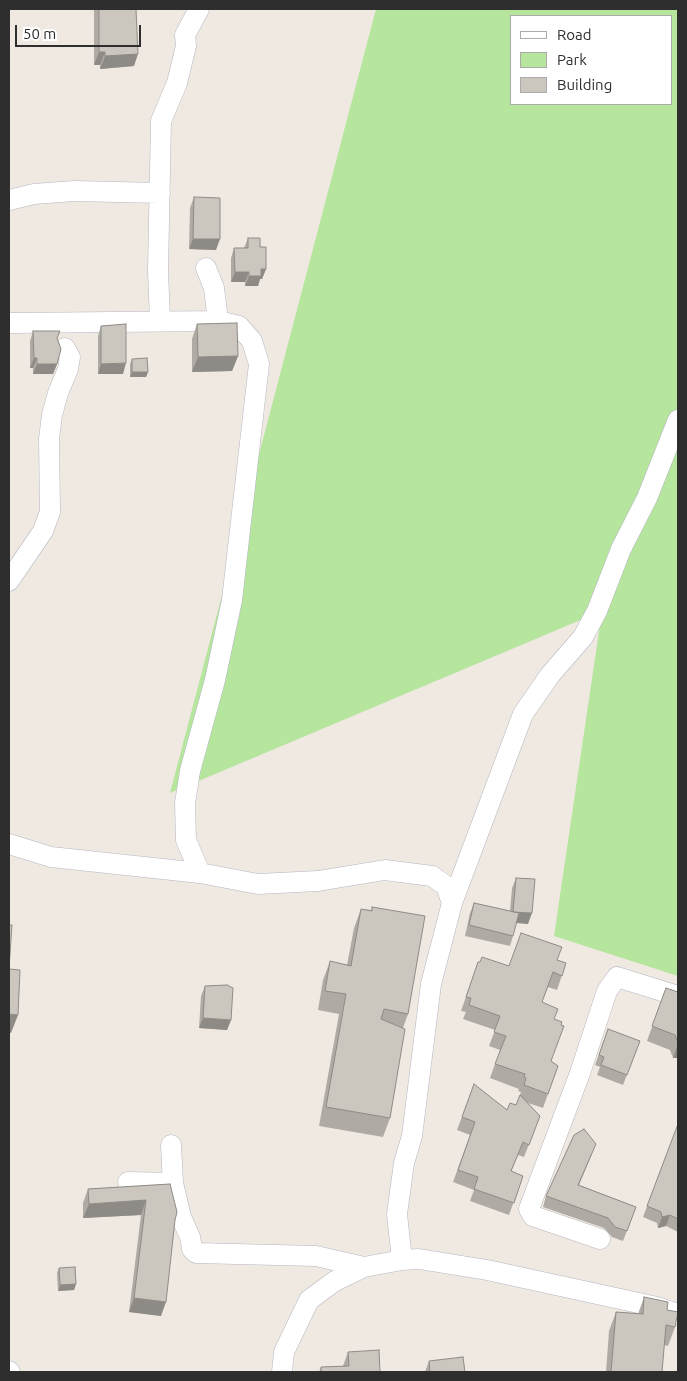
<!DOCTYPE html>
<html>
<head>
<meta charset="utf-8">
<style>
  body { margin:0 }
  #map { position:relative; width:687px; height:1381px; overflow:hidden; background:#efe9e1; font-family:Ubuntu,sans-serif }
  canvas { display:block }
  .frame { position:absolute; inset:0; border:10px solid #2e2e2e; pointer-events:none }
  .legend { position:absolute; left:510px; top:15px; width:162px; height:90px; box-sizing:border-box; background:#fff; border:1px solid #ababab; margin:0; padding:6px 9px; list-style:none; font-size:15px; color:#2e2e2e }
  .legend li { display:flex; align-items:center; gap:10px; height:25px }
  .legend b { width:25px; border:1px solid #ababab }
  .scale { position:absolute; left:15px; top:25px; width:126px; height:22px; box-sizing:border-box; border:2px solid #2e2e2e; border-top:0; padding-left:6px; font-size:15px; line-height:18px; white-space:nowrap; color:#2e2e2e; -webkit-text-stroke:4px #fff; paint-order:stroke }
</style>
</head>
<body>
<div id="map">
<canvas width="687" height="1381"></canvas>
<div class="frame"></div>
<ul class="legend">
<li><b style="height:6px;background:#fff"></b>Road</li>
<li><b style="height:14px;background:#b6e59e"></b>Park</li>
<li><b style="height:14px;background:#cbc7bf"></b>Building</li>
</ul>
<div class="scale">50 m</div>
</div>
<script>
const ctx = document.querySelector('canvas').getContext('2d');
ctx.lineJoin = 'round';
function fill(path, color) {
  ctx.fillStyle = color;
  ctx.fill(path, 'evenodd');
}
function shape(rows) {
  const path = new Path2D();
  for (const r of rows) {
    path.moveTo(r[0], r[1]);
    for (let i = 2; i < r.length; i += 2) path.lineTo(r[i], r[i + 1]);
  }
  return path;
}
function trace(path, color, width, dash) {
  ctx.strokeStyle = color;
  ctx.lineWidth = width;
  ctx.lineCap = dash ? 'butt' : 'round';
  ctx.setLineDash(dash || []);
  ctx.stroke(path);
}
const green = shape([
  [376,9,678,9,678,976,554,936,602,611,170,793],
  [511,16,671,16,671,104,511,104]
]);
const minor = shape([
  [9,200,34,194,74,191,160,193],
  [206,268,214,288,218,321],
  [160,320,158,271,161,121,177,83,186,46,185,35,199,9],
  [9,323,218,321,239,326,252,341,259,364,232,600,215,680,190,771,185,803,186,840,200,873],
  [9,581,43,531,50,512,49,439,52,415,58,393,68,369,70,357,65,348],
  [9,844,51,857,200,873,258,884,318,881,385,870,432,876,446,886,452,903],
  [171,1145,173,1183,181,1217,190,1237,192,1249,196,1253,316,1256,364,1267],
  [128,1182,173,1183],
  [600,1239,533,1216,529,1209,580,1073,607,991,617,977,678,996],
  [402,1260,397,1214,404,1163,412,1136,431,984,452,903,523,714,550,675,583,637,597,611,621,549,647,498,678,420],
  [9,1371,10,1372],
  [282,1372,284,1352,309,1300,335,1281,364,1267,402,1260,419,1259,487,1270,657,1307,678,1314]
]);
const wall = shape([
  [94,9,136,9,134,66,100,69,100,65,94,65],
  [194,197,216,250,189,249,190,208],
  [248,238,260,247,266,269,262,279,260,279,258,286,245,286,245,282,231,282,231,258,234,248,244,248],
  [197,324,238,356,232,371,192,372,192,339],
  [101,326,123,374,98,374,98,336],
  [33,331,57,338,57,364,53,374,33,374,33,368,30,368,30,341],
  [132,359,148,372,146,377,130,377,130,364],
  [516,878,528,924,516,923,513,936,510,946,465,936,470,913,474,903,510,911,512,888],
  [372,907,408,1014,403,1028,390,1118,383,1137,319,1126,339,1014,318,1010,323,980,330,961,347,965,354,928,361,909,371,910],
  [557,960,566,963,557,990,548,987,542,1002,554,1019,551,1061,558,1066,543,1108,528,1103,540,1116,524,1157,518,1155,511,1172,523,1176,509,1215,470,1201,474,1190,453,1182,470,1135,457,1130,474,1084,507,1110,516,1105,521,1092,518,1091,519,1089,490,1078,500,1050,489,1046,495,1030,463,1019,466,1012,461,1011,478,962,509,966],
  [205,986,231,1020,227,1030,199,1028,201,996],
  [666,988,678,992,678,1058,673,1058,670,1050,647,1041],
  [608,1029,640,1041,623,1085,597,1075,600,1067,595,1065],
  [678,1124,678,1232,666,1226,658,1228,657,1223,643,1217],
  [592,1154,579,1185,636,1207,623,1241,612,1237,604,1228,543,1207,546,1196],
  [170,1184,175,1220,161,1316,129,1312,141,1215,83,1218,83,1203,88,1189],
  [59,1268,76,1284,74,1290,58,1291,57,1273],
  [644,1297,667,1310,675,1327,668,1346,664,1345,662,1372,606,1372,609,1331,616,1312,638,1314],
  [348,1352,380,1372,319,1372,321,1367,343,1366],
  [429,1361,465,1372,425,1372]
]);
const shadedWall = shape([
  [99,52,105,52,100,65,94,65],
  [138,54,134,66,100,69,105,56],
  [193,239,220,239,216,250,189,249],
  [261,269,266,269,262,279,260,279,258,286,245,286,249,276],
  [235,272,249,272,245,282,231,282],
  [238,356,232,371,192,372,198,357],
  [34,358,37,358,33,368,30,368],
  [126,363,123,374,98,374,101,364],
  [37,364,57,364,53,374,33,374],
  [132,372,148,372,146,377,130,377],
  [513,912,532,913,528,924,509,922],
  [9,1014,18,1015,11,1033,9,1033],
  [203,1018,231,1020,227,1030,199,1028],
  [678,1044,678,1058,673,1058],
  [146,1200,141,1215,83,1218,89,1204],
  [670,1215,666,1226,658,1228,662,1217],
  [76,1284,74,1290,58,1291,60,1285],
  [134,1298,166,1302,161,1316,129,1312]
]);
const building = shape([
  [99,9,136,9,138,54,105,56,105,52,99,52,99,9],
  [194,197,220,198,220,239,193,239,194,197],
  [248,238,260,238,260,247,266,247,266,269,261,269,261,276,249,276,249,272,235,272,234,248,248,248,248,238],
  [237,323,238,356,198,357,197,324,237,323],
  [126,324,126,363,101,364,101,326,126,324],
  [33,331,60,331,57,338,61,349,57,364,37,364,37,358,34,358,33,331],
  [147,358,148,372,132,372,132,359,147,358],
  [516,878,535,879,532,913,513,912,516,878],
  [474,903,519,913,513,936,469,925,474,903],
  [372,907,425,916,408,1014,384,1009,381,1019,405,1029,390,1118,326,1107,346,994,325,991,330,961,351,966,361,909,372,911,372,907],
  [9,925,12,925,9,969,20,970,18,1015,9,1014,9,925],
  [521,933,562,947,557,960,566,963,562,976,553,972,542,1002,558,1009,554,1019,562,1022,561,1025,564,1026,551,1061,558,1066,548,1094,524,1085,526,1078,524,1077,525,1074,495,1064,506,1036,494,1032,500,1016,469,1005,471,998,466,997,478,962,480,962,482,957,509,966,521,933],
  [227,985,233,988,231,1020,203,1018,205,986,227,985],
  [666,988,678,992,678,1042,675,1035,652,1026,666,988],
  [608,1029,640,1041,627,1075,601,1065,604,1057,599,1055,608,1029],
  [474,1084,507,1110,510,1103,516,1105,520,1095,540,1116,529,1145,523,1142,511,1171,523,1176,514,1203,474,1189,478,1177,458,1170,475,1122,462,1117,474,1084],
  [678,1124,678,1219,670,1215,662,1217,661,1212,647,1206,678,1124],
  [584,1129,596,1144,578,1185,636,1207,627,1231,615,1227,608,1218,546,1196,574,1135,584,1129],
  [170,1184,177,1212,175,1220,166,1302,134,1298,146,1200,89,1204,88,1189,170,1184],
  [75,1267,76,1284,60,1285,59,1268,75,1267],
  [644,1297,668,1302,667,1310,678,1312,675,1327,666,1325,662,1372,611,1372,616,1312,643,1314,644,1297],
  [379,1350,380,1372,321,1372,321,1367,349,1366,348,1352,379,1350],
  [463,1357,465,1372,430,1372,429,1361,463,1357]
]);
fill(green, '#b6e59e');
trace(minor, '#b4b7c1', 21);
trace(minor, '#fff', 20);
fill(wall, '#afaba4');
fill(shadedWall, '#8e8b86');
fill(building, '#cbc7bf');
trace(building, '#8e8b86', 1);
</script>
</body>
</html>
